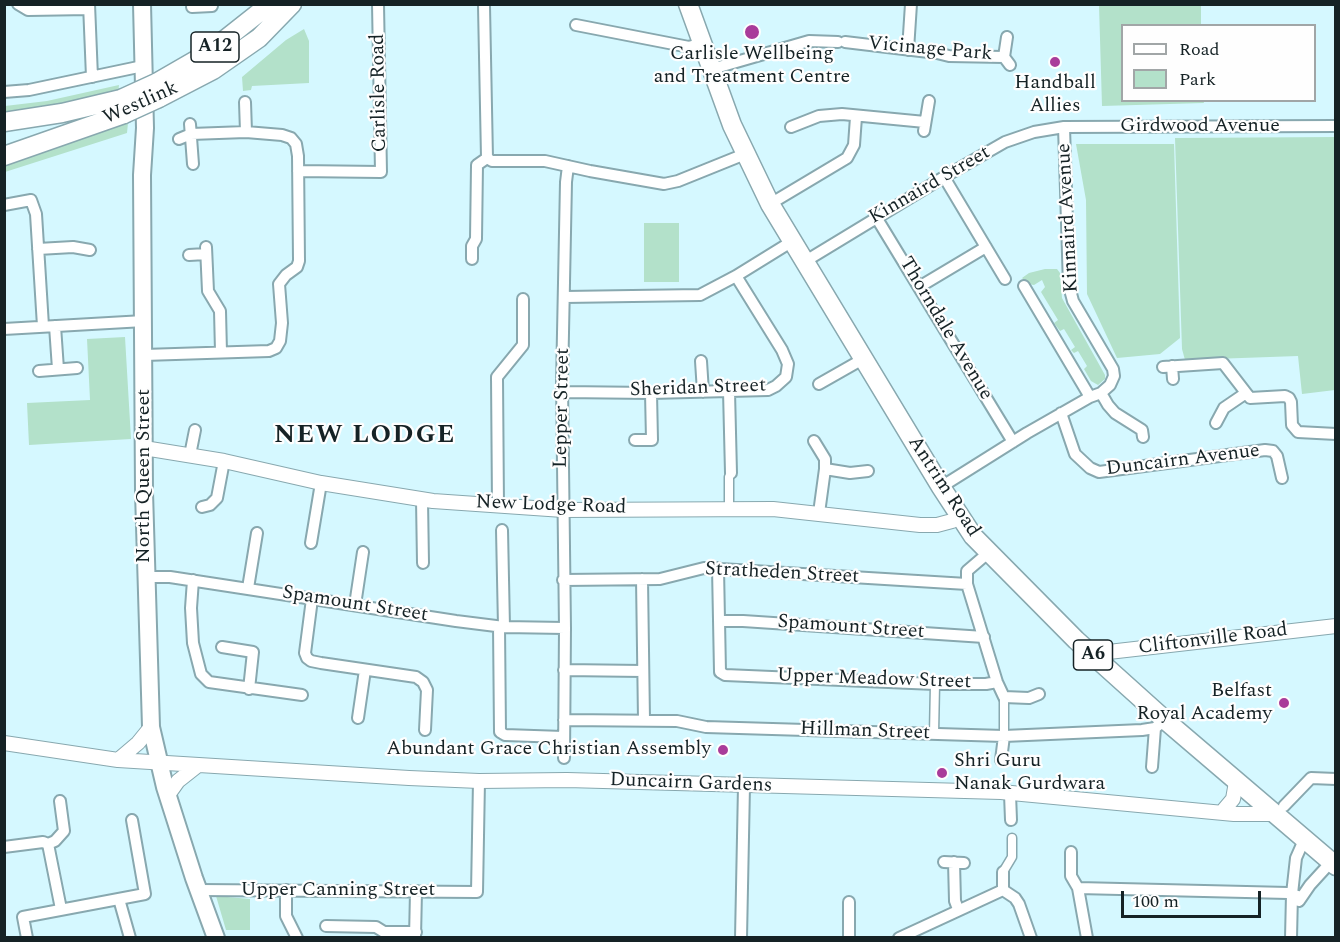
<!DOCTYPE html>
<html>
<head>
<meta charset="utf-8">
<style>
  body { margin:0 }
  #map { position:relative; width:1340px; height:942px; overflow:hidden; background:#d5f8ff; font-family:Spectral,serif }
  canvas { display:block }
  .frame { position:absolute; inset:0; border:6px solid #152225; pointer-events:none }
  .legend { position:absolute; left:1121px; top:24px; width:195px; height:78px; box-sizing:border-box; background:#fefefe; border:2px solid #a1a6a7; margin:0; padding:8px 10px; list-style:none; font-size:18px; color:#152225 }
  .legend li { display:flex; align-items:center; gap:12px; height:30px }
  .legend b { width:30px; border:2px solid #a1a6a7 }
  .scale { position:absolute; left:1121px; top:891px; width:140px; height:27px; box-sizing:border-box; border:3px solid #152225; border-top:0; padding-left:8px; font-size:18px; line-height:21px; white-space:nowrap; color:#152225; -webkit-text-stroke:4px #fefefe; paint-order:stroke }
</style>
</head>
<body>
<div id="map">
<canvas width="1340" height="942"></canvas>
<div class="frame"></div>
<ul class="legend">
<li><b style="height:8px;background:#fff"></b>Road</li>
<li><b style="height:16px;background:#b3e1ca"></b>Park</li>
</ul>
<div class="scale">100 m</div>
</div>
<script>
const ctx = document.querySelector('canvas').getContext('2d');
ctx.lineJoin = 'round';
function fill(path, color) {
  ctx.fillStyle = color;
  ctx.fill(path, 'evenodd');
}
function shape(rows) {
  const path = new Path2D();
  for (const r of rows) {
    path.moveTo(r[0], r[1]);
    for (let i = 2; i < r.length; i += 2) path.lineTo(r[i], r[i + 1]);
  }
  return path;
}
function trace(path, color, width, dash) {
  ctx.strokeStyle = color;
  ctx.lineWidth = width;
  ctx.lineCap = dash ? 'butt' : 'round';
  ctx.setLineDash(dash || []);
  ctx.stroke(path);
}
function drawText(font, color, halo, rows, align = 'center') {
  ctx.font = font + ' Spectral,serif';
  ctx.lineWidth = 4.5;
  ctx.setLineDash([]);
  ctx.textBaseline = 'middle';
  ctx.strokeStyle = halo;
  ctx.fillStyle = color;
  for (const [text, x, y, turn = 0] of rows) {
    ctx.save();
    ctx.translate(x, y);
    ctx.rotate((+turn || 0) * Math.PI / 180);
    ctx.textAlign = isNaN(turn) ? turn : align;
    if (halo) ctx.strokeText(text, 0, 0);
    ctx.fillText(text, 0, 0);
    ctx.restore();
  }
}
const green = shape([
  [1099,5,1201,5,1201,25,1122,26,1122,100,1203,100,1204,103,1102,106],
  [304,29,309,41,309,83,252,86,251,90,243,91,242,77,286,40],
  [119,85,118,93,55,105,5,112,5,106,47,101],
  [128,123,127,133,5,172,4,165,18,160],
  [1335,137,1335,390,1302,394,1298,356,1185,360,1182,349,1175,138],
  [1076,144,1174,144,1180,338,1160,354,1117,358,1087,294,1086,200],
  [644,223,679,223,679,282,644,282],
  [1045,269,1057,269,1060,273,1062,298,1105,375,1105,379,1098,385,1091,381,1084,369,1087,366,1078,351,1074,353,1071,350,1075,347,1064,329,1060,331,1054,323,1058,320,1041,292,1045,287,1042,280,1034,285,1028,284,1022,278,1029,273],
  [125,337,131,439,29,445,27,403,90,400,87,339],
  [216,896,250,899,250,930,226,930]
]);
const pedestrian = shape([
  [729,508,729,477,731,473],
  [934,734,935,684],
  [1004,736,1004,697],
  [1003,872,1012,857,1012,838]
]);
const minor = shape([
  [18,4,28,10,89,9],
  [89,4,92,77],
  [484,6,487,158],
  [192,7,212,6],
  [576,25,689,47,702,43],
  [845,42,937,53,949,56,1004,57,1010,65],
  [908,50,911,4],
  [1004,57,1007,37],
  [712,69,809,41,838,42],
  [4,92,29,90,143,66],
  [245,102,246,132],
  [190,124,193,164],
  [791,127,819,116,842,114,925,122],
  [924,131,929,101],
  [298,171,381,172,378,4],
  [944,177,1005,279],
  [770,204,847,158,854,145,856,117],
  [4,205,31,200,36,214,43,326],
  [876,217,1013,442],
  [206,247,208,291,220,311,221,352],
  [38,249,73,247,90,250],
  [189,255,206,254],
  [472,259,472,246,476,239,477,165,487,158,492,161,545,161,590,171,664,184,678,181,745,154],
  [804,262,944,177,1005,142,1034,132,1064,127,1336,126],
  [1024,286,1090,397],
  [919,287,986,247],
  [565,297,700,295,736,276,791,242],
  [55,326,58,369],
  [4,329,144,321],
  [144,355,269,351,276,348,280,341,282,323,279,284,286,275,297,267,299,261,298,156,296,144,291,138,282,135,246,132,191,134,179,139],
  [701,361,703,392],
  [1172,366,1173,379],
  [1163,367,1223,363,1250,398,1285,396,1289,398,1291,402,1292,425,1298,432,1336,434],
  [39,371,77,368],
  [819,384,863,359],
  [729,391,731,473],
  [563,392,651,393,768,390,776,386,786,377,788,364,782,350,736,276],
  [1101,393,1108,405,1115,413,1142,430,1143,437],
  [1061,413,1075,454,1090,468,1099,472,1265,450,1273,451,1277,456,1282,478],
  [1216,423,1224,408,1246,393],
  [635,440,652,440,651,393],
  [814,441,825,459,825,469],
  [190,455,195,430],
  [941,487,1027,433,1090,397,1101,393,1110,385,1114,376,1113,369,1073,301,1069,286,1064,127],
  [422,500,423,563],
  [498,506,497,377,523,345,523,299],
  [202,507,210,505,217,498,224,461],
  [819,513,825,469,850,473,868,471],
  [502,530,504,627],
  [311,543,321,483],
  [988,553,967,571,967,584,997,682,1004,697,1029,698,1039,694],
  [718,568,720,672,725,675,935,684,986,684,997,682],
  [145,577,170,577,456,621,504,627,565,628],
  [642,579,644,720],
  [193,580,191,608,193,643,201,674,209,682,302,695],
  [563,580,660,579,704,568,967,584],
  [248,588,257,533],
  [312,599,305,653,307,658,311,661,321,663,416,677,423,682,427,690,425,730],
  [355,605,363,552],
  [719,621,743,621,984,637],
  [499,626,500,732,505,735,563,737],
  [222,647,253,652,249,689],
  [564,670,643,671],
  [358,718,365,670],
  [564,720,677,721,706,727,1004,736,1142,730,1155,728,1165,720],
  [564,758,565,628,562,383,566,182,568,166],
  [1001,760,1004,736],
  [1152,767,1155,728],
  [1010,794,1011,820],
  [1284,806,1311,778,1336,779],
  [48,844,61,909],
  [4,847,43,842,48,844,55,841,64,831,60,801],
  [1071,852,1071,876,1078,888,1087,938],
  [944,862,964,863],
  [954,862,955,901,958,909],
  [1003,872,1003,890,1015,898,1019,904,1031,938],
  [1078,888,1288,893,1301,897],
  [198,890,477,892,479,781],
  [286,890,286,916,297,938],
  [119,899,130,938],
  [1299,901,1310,885,1331,862],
  [326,926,376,927,384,932,416,932],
  [27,938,23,917,145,894,132,820],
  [415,938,416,891],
  [741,938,744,786],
  [849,938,849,902],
  [899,938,1003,890],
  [1291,938,1292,894,1296,858,1304,840]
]);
const tertiary = shape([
  [144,448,224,461,321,483,433,501,563,510,773,509,920,525,937,525,952,521,960,516],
  [1091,654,1336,626],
  [4,743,118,760,409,778,479,781,567,780,1001,792,1234,814,1274,814],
  [118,760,138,743,151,727],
  [168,795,178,781,197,766],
  [1222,812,1233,799,1236,782]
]);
const secondary = shape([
  [142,4,145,128,142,175,144,492,151,727,165,787,194,878,216,938]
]);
const primary = shape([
  [688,4,732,125,770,204,941,487,973,536,1076,640,1165,720,1336,866]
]);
const trunk = shape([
  [156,83,208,53,270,4],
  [159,98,213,70,259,38,292,4],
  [4,122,62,113,121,99],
  [4,156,124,114]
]);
const trunkBridge = shape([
  [121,99,156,83],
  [124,114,159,98]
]);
const markers = [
  [752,32,8,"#a93c9a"],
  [1055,62,6,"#a93c9a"],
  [1284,703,6,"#a93c9a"],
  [723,750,6,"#a93c9a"],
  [942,773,6,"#a93c9a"]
];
const shields = [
  [215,47,48],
  [1093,655,39]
];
const shieldNames = [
  ["A12",215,47],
  ["A6",1093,655]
];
const streetNames = [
  ["Vicinage Park",930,50,5],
  ["Carlisle Road",380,93,-91],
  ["Westlink",141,104,-24],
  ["Girdwood Avenue",1200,127],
  ["Kinnaird Street",930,186,-30],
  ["Kinnaird Avenue",1069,218,-93],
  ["Thorndale Avenue",945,329,59],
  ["Sheridan Street",698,389,-2],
  ["Lepper Street",563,408,-89],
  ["Duncairn Avenue",1183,461,-7],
  ["North Queen Street",145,476,-90],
  ["Antrim Road",943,487,57],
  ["New Lodge Road",551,506,2],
  ["Stratheden Street",782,574,3],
  ["Spamount Street",355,605,9],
  ["Spamount Street",851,628,4],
  ["Cliftonville Road",1213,640,-7],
  ["Upper Meadow Street",874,680,2],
  ["Hillman Street",865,732,2],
  ["Duncairn Gardens",691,784,2],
  ["Upper Canning Street",338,891]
];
const poiNames = [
  ["Carlisle Wellbeing",752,55],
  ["and Treatment Centre",752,78],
  ["Handball",1055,84],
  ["Allies",1055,107],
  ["Belfast",1272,692,"right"],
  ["Royal Academy",1272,715,"right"],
  ["Abundant Grace Christian Assembly",711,750,"right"],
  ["Shri Guru",954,762,"left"],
  ["Nanak Gurdwara",954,785,"left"]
];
const districtNames = [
  ["NEW LODGE",365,437]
];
fill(green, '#b3e1ca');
trace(pedestrian, '#88a8af', 11);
trace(minor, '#88a8af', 14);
trace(tertiary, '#88a8af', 16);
trace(secondary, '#88a8af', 20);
trace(primary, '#88a8af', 21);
trace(trunk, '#88a8af', 21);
trace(pedestrian, '#fff', 8);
trace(minor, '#fff', 10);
trace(tertiary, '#fff', 14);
trace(secondary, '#fff', 16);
trace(primary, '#fff', 18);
trace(trunk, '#fff', 18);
trace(trunkBridge, '#88a8af', 21, []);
trace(trunkBridge, '#fff', 18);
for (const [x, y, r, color] of markers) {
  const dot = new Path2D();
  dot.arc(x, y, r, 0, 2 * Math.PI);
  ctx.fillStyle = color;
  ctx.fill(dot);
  trace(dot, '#fefefe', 2);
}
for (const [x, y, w] of shields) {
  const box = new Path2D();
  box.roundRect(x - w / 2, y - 15, w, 30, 4.5);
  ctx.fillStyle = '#fefefe';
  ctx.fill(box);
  trace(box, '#152225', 1.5);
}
drawText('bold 18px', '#152225', null, shieldNames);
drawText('20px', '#152225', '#fefefe', streetNames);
drawText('20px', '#152225', '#fefefe', poiNames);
ctx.letterSpacing = '1.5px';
drawText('bold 26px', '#152225', '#fefefe', districtNames);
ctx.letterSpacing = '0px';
</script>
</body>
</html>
